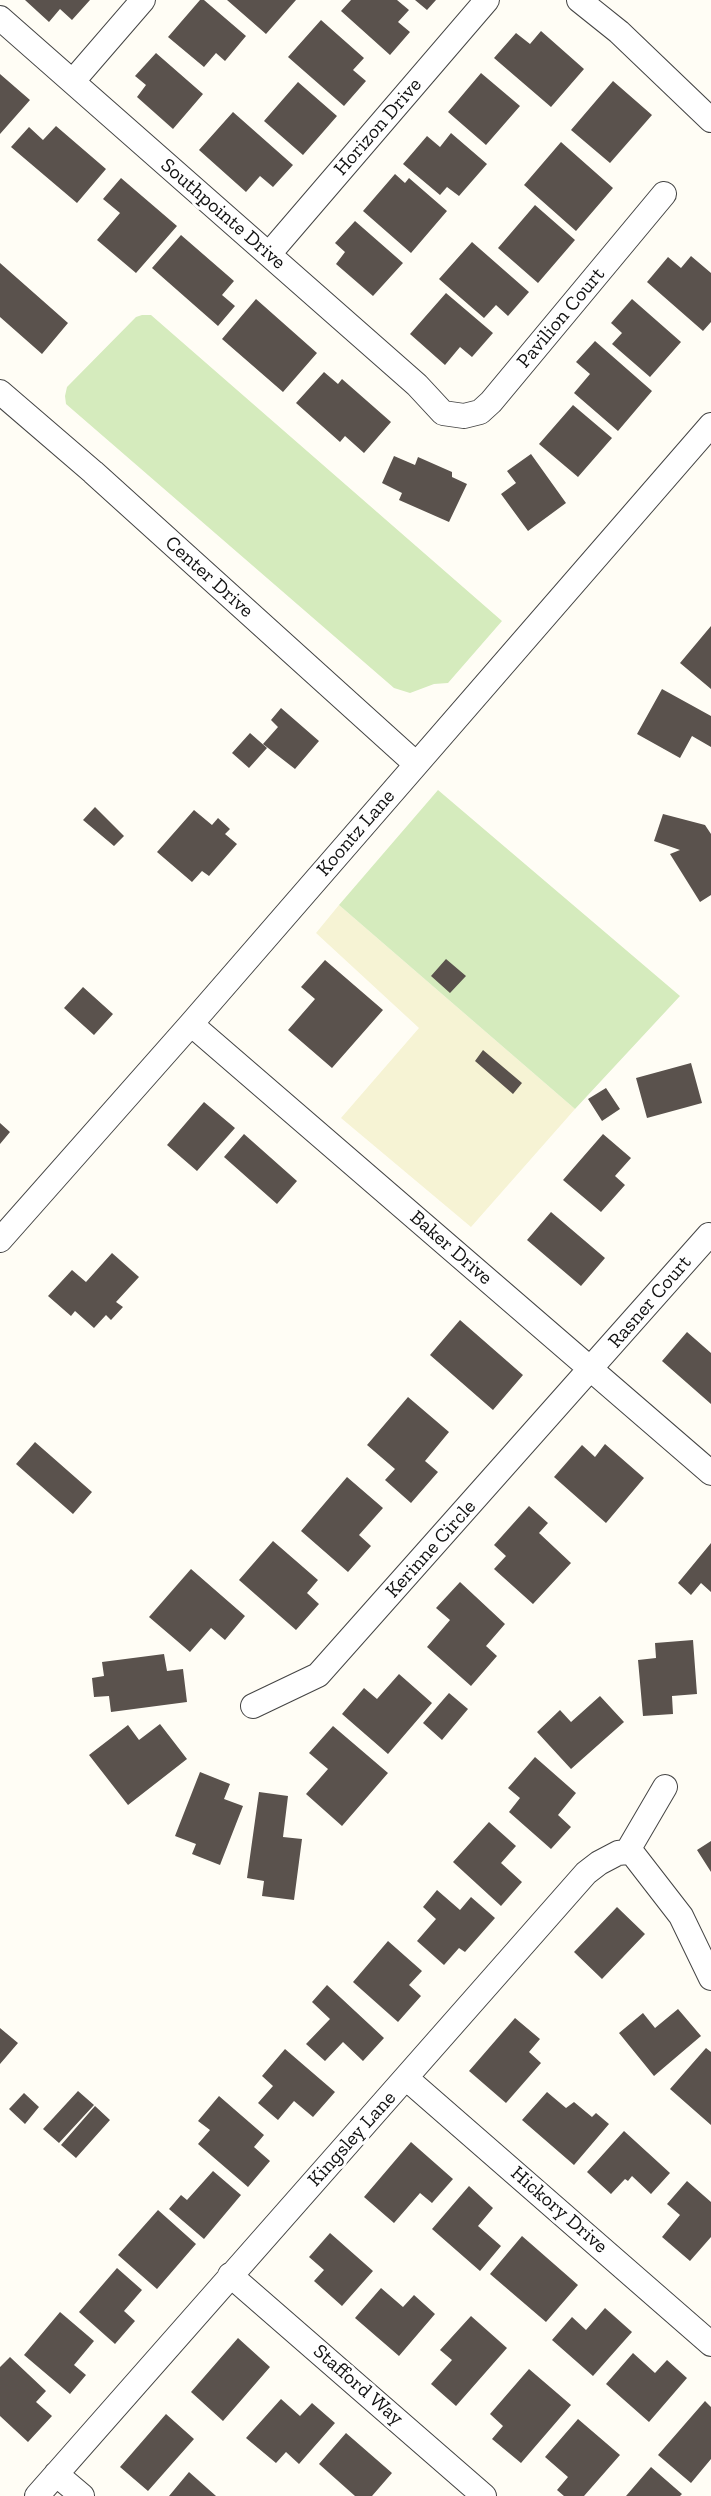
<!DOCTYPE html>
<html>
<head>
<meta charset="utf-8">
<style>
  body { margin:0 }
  canvas { display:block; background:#fffdf5 }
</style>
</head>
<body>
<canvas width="711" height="2496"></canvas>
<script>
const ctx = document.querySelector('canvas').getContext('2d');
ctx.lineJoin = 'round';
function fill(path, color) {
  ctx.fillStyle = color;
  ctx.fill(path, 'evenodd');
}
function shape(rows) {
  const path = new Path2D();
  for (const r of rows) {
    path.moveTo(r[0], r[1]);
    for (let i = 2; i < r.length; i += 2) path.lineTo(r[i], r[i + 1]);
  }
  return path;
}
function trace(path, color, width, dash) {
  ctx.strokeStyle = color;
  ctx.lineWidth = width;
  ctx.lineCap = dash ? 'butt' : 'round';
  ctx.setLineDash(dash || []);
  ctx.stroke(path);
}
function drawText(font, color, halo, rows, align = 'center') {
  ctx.font = font + ' "Zilla Slab",serif';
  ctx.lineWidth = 6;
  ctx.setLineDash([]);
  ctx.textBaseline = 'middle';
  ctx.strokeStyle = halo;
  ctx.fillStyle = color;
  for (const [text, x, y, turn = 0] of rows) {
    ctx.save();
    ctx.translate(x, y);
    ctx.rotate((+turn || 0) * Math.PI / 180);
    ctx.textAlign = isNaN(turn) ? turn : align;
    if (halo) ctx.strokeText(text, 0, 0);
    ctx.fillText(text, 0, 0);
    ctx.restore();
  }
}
const farmland = shape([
  [339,905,575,1109,471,1227,341,1118,419,1028,316,933]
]);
const green = shape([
  [142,315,151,315,502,621,448,683,434,684,410,693,394,688,66,404,65,396,67,387,136,317],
  [438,790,680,996,575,1109,339,905]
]);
const building = shape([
  [25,0,90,0,72,20,60,9,49,22],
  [200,0,204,0,246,36,225,61,216,53,204,67,168,37],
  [227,0,296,0,266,34],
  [351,0,397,0,409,10,398,22,410,32,390,55,341,11],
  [415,0,436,0,427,10],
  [321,20,364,58,353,70,366,81,344,106,288,57],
  [541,31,584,69,551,107,494,58,516,33,530,44],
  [156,53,203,94,173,129,137,97,146,85,135,76],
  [481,73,520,106,486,145,448,112],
  [0,74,30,100,0,134],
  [613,81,652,115,610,163,571,130],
  [298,82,337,116,303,155,264,121],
  [233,112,293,165,273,187,260,176,246,192,199,150],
  [56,126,106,169,77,203,11,147,29,127,43,140],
  [451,133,487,164,459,196,447,187,440,195,403,164,427,136,440,147],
  [561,142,613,188,576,231,524,185],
  [395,174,405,183,409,178,447,211,411,253,363,211],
  [121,178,177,226,136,273,97,240,120,213,103,199],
  [535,205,575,240,538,283,498,248],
  [355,221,403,263,373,296,336,264,345,252,335,243],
  [181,235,234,281,222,295,235,306,218,326,152,268],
  [472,242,529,292,508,316,496,305,484,318,439,279],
  [691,256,711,273,711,322,703,331,647,282,668,257,681,268],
  [0,263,68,323,42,354,0,317],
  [446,293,493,333,472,357,460,347,445,365,410,334],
  [256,299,317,353,283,392,222,339],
  [632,299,681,342,650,377,612,344,622,333,611,323],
  [595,341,652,391,618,431,574,393,590,374,576,362],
  [324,372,338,384,342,379,391,422,364,453,345,436,340,442,296,403],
  [573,405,612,438,578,477,539,444],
  [531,454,566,503,528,531,501,494,516,483,507,471],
  [394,456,415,465,418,457,452,472,452,477,467,484,449,522,399,500,402,493,382,483],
  [711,626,711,689,680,663],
  [662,689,711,716,711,747,692,736,680,758,637,734],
  [281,708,319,741,295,769,263,744,278,727,271,720],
  [250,733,267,748,249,768,232,753],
  [95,807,124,836,114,846,83,820],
  [194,810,212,825,218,818,230,829,225,834,237,844,209,876,202,871,192,882,157,852],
  [663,814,705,825,711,834,711,895,700,902,670,854,680,850,654,841],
  [446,959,466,976,450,993,431,976],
  [325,960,383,1010,332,1068,288,1030,315,999,301,987],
  [83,987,113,1014,94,1035,64,1008],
  [483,1050,522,1083,513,1094,475,1061],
  [691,1063,702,1103,647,1118,636,1078],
  [606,1088,620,1109,602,1121,588,1099],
  [204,1102,235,1128,197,1171,167,1145],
  [0,1123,10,1132,0,1144],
  [244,1134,297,1181,277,1204,224,1157],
  [603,1134,631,1158,615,1176,625,1185,601,1212,563,1180],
  [551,1212,605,1258,581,1286,527,1240],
  [112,1253,139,1277,116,1302,123,1307,111,1320,106,1315,94,1328,75,1311,71,1316,48,1296,72,1270,86,1282],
  [460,1320,523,1375,493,1410,430,1355],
  [687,1332,711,1353,711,1404,662,1361],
  [408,1397,449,1432,425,1461,438,1472,411,1503,385,1480,395,1469,367,1445],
  [35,1442,92,1492,73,1514,16,1464],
  [605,1444,644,1478,606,1523,554,1477,582,1445,595,1457],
  [347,1477,383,1508,359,1535,371,1546,348,1572,301,1531],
  [529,1506,548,1523,539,1533,571,1563,533,1604,494,1569,506,1556,494,1545],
  [273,1541,318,1580,307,1593,319,1604,296,1630,239,1580],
  [711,1543,711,1592,701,1583,691,1595,678,1583],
  [191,1569,245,1616,225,1640,211,1628,190,1652,149,1617],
  [460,1582,505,1624,486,1646,497,1656,471,1686,427,1647,450,1620,436,1608],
  [693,1640,697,1694,672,1696,673,1714,643,1716,638,1660,656,1658,655,1643],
  [164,1654,167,1671,183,1669,187,1702,111,1712,109,1696,94,1697,92,1678,104,1676,102,1662],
  [399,1674,432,1703,388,1754,342,1714,364,1688,377,1699],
  [449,1693,468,1709,442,1740,423,1723],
  [600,1696,624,1722,571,1769,537,1732,560,1710,571,1722],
  [160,1724,187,1759,128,1805,89,1755,128,1725,139,1740],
  [333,1726,388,1773,342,1826,306,1794,328,1769,309,1753],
  [535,1757,576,1793,558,1815,571,1827,551,1849,509,1812,520,1798,508,1788],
  [200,1772,230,1784,224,1799,243,1806,220,1865,192,1854,196,1844,175,1836],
  [259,1792,288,1796,283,1837,302,1839,294,1900,262,1896,264,1881,247,1878],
  [489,1822,516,1846,501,1863,522,1882,501,1906,453,1862],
  [711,1841,711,1872,697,1850],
  [437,1890,460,1910,471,1897,495,1918,465,1952,459,1948,444,1965,417,1941,436,1919,423,1907],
  [617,1907,645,1934,602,1979,574,1952],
  [388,1941,422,1971,409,1985,421,1996,398,2022,353,1982],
  [327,1985,384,2038,363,2061,343,2042,325,2061,306,2044,330,2019,312,2002],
  [678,2009,701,2036,654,2076,619,2033,643,2013,655,2028],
  [515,2018,540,2039,529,2052,541,2063,506,2103,469,2071],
  [0,2028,18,2043,0,2064],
  [706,2048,711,2052,711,2125,670,2089],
  [285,2049,335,2092,313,2117,294,2101,278,2120,258,2103,273,2086,262,2076],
  [78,2091,94,2105,59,2143,43,2129],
  [547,2092,566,2108,574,2102,592,2117,596,2113,609,2124,574,2165,522,2120],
  [24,2093,39,2107,25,2124,9,2109],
  [219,2096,264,2135,254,2147,270,2161,248,2187,198,2144,210,2130,198,2121],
  [95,2106,110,2120,76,2158,61,2145],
  [624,2131,670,2173,651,2194,632,2176,628,2181,625,2179,611,2194,587,2172],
  [411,2142,453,2179,432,2203,420,2193,394,2223,364,2197],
  [213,2171,241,2195,204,2239,169,2209,181,2195,187,2200],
  [687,2181,711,2202,711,2237,690,2261,662,2237,680,2215,667,2204],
  [469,2186,493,2208,478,2226,501,2246,480,2271,432,2229],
  [158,2210,196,2244,157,2289,118,2255],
  [330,2233,373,2271,342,2306,314,2281,324,2270,309,2257],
  [522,2236,578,2285,546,2322,490,2274],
  [117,2268,142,2290,124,2311,135,2321,115,2344,79,2312],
  [381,2288,403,2307,414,2295,435,2314,399,2356,355,2318],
  [605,2308,632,2332,593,2376,552,2340,572,2317,586,2330],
  [60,2312,94,2341,74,2365,86,2375,70,2394,24,2355],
  [471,2316,507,2348,456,2406,431,2384,452,2360,440,2350],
  [238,2338,270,2367,223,2421,191,2392],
  [633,2353,655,2373,667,2360,687,2378,649,2422,606,2384],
  [10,2357,46,2391,36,2402,52,2416,28,2442,0,2416,0,2367],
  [529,2369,571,2405,521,2463,492,2439,503,2426,490,2414],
  [281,2399,300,2416,312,2403,335,2423,299,2464,286,2452,276,2463,246,2438],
  [705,2401,711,2407,711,2459,691,2483,658,2455],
  [166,2414,194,2439,148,2491,120,2467],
  [578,2419,620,2455,584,2496,564,2496,557,2490,568,2477,545,2457],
  [346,2433,392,2473,372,2496,355,2496,319,2464],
  [651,2467,682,2494,680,2496,626,2496],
  [189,2472,216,2496,169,2496]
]);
const minor = shape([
  [579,0,619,32,711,120],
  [0,18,417,385,443,413,464,416,480,412,491,402,664,194],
  [73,81,143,0],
  [269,254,487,0],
  [0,392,93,472,416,764],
  [191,1024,711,1473],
  [0,1240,191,1024,711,425],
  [253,1706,318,1675,709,1235],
  [627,1852,633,1854,681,1916,711,1978],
  [406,2078,711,2344],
  [230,2275,484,2496],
  [56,2474,82,2496],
  [37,2496,586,1873,599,1863,618,1853,627,1852,665,1787]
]);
const streetNames = [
  ["Horizon Drive",378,127,-49],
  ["Southpointe Drive",223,214,41],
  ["Pavilion Court",561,318,-50],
  ["Center Drive",209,577,42],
  ["Koontz Lane",356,833,-49],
  ["Baker Drive",451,1248,41],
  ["Rasner Court",650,1302,-49],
  ["Kerinne Circle",431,1549,-48],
  ["Kingsley Lane",352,2139,-48],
  ["Hickory Drive",559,2210,41],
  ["Stafford Way",358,2385,41]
];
fill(farmland, '#f6f3d4');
fill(green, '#d5ebbd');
fill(building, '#5a524d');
trace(minor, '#444', 26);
trace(minor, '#fff', 24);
drawText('20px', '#111', '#fff', streetNames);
</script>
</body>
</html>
